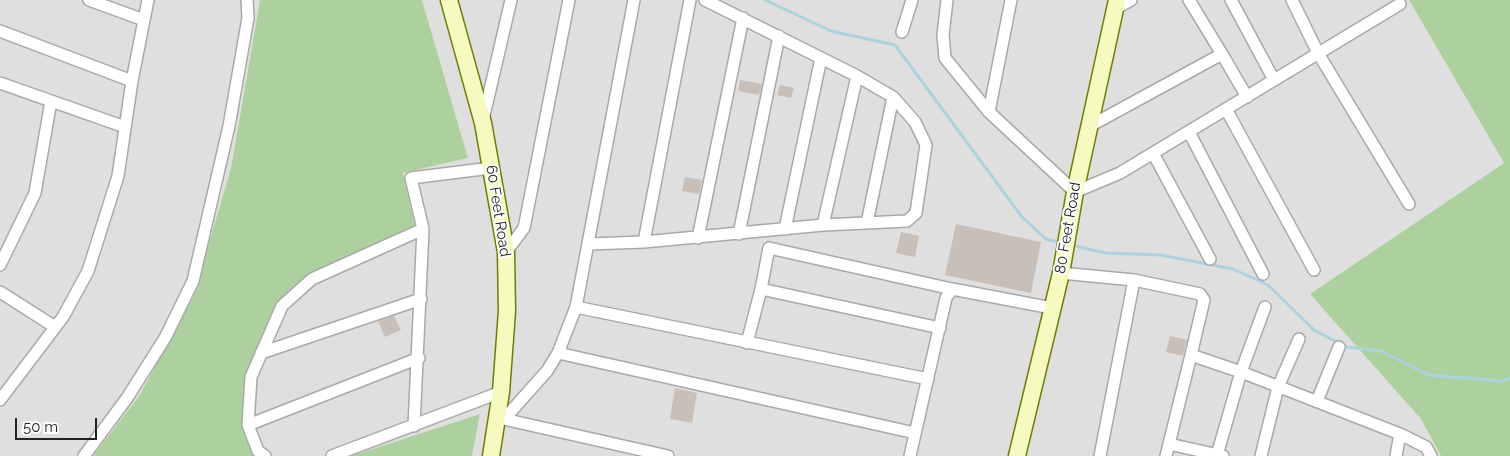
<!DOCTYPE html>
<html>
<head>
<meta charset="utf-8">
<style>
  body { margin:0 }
  #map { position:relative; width:1510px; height:456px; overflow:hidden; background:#f2efe9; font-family:Raleway,sans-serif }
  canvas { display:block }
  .scale { position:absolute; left:15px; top:418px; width:82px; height:22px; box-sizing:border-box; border:2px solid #222; border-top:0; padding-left:6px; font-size:15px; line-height:18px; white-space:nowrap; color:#222; -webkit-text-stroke:4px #fff; paint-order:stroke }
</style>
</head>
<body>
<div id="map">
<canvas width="1510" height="456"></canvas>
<div class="scale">50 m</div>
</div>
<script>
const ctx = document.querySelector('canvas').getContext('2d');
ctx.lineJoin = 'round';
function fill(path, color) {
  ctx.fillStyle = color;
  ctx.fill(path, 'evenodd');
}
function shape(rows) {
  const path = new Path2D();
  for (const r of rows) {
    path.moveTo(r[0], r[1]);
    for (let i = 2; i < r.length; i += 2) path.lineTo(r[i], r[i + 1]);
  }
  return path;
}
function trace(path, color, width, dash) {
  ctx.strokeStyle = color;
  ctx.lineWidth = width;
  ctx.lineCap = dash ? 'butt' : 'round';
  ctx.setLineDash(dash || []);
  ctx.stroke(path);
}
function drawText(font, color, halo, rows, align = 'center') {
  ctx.font = font + ' Raleway,sans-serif';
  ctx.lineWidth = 4;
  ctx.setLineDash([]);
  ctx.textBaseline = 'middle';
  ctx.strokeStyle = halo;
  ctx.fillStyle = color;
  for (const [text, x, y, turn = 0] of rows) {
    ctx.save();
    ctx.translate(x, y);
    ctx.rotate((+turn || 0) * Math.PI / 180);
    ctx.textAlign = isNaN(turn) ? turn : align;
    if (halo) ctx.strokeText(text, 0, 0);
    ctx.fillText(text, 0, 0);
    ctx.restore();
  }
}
const residential = shape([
  [0,0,260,0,231,168,193,297,139,396,93,456,0,456],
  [422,0,1409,0,1504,163,1310,294,1421,419,1441,456,472,456,480,414,351,456,257,456,244,411,278,306,403,173,468,158]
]);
const forest = shape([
  [260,0,422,0,468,158,403,173,415,227,308,278,278,306,247,385,257,456,93,456,139,396,193,297,231,168],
  [1409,0,1510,0,1510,456,1441,456,1421,419,1310,294,1504,163],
  [480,414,472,456,351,456]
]);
const stream = shape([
  [765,0,831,31,895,45,1022,217,1046,239,1062,243],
  [1071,245,1106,253,1161,255,1233,269,1268,285,1314,330,1347,347,1381,351,1428,375,1502,381,1510,378]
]);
const building = shape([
  [740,80,762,84,759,95,738,91],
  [780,85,794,88,791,98,777,95],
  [685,177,702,180,699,194,682,191],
  [956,224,1041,242,1031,293,945,275],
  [901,232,919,236,915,257,896,253],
  [394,316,401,330,385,337,378,321],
  [1170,336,1187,340,1183,356,1166,352],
  [675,388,697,393,692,423,670,419]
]);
const street = shape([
  [89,0,144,20],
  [947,0,943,35,945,58,989,112,1075,192,1120,173,1400,4],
  [1189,0,1222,54],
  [1231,0,1274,80],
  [1292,0,1318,53,1409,204],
  [1115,9,1131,0],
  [0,31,132,81],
  [902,32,912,0],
  [0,83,125,127],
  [1226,109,1314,270],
  [989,112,1011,0],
  [483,120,511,0],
  [1088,127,1222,54,1247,97],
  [1189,132,1263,274],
  [1153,153,1210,259],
  [867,223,893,97],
  [823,225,857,76],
  [423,229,411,178,491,168],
  [785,229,821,58],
  [739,234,779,36],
  [698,238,743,18],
  [644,242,690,0],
  [589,244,644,242,823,225,907,221,916,213,926,145,915,122,893,97,857,76,705,0],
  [506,252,524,228,569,0],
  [0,265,35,193,51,101],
  [1061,273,1134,280,1200,294,1204,300,1191,355,1241,372,1400,434,1426,447,1431,456],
  [761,289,769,248,952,289],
  [0,292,55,327],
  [576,307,928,379],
  [747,343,761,289,940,328],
  [261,353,421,299],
  [558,353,915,433],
  [0,400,63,317,88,271,118,176,132,81,148,0],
  [1317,401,1339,347],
  [499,418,668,456],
  [505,418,547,371,558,353,576,307,634,0],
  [248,425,419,358],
  [1169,444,1223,456],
  [1217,455,1241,372,1265,307],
  [84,456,127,398,165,338,193,281,229,126,248,18,247,0],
  [265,456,258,451,248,425,251,377,282,306,312,279,423,229,414,426],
  [332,456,501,392],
  [910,456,946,298,952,289,1052,308],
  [1100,456,1134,280],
  [1166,456,1191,355],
  [1261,456,1278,387,1299,339],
  [1396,456,1400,434]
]);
const secondary = shape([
  [449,0,483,123,506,252,507,311,501,392,491,456],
  [1017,456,1061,273,1075,192,1117,0]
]);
const streetNames = [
  ["60 Feet Road",498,211,81],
  ["80 Feet Road",1068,228,-80]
];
fill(residential, '#e0dfdf');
fill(forest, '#add19e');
trace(stream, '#aad3df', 3);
fill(building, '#c7bfb8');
trace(street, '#a9a9a9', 14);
trace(secondary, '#707d05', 19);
trace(street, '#fff', 11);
trace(secondary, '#f7fabf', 16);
drawText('15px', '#222', '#fff', streetNames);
</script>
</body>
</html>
